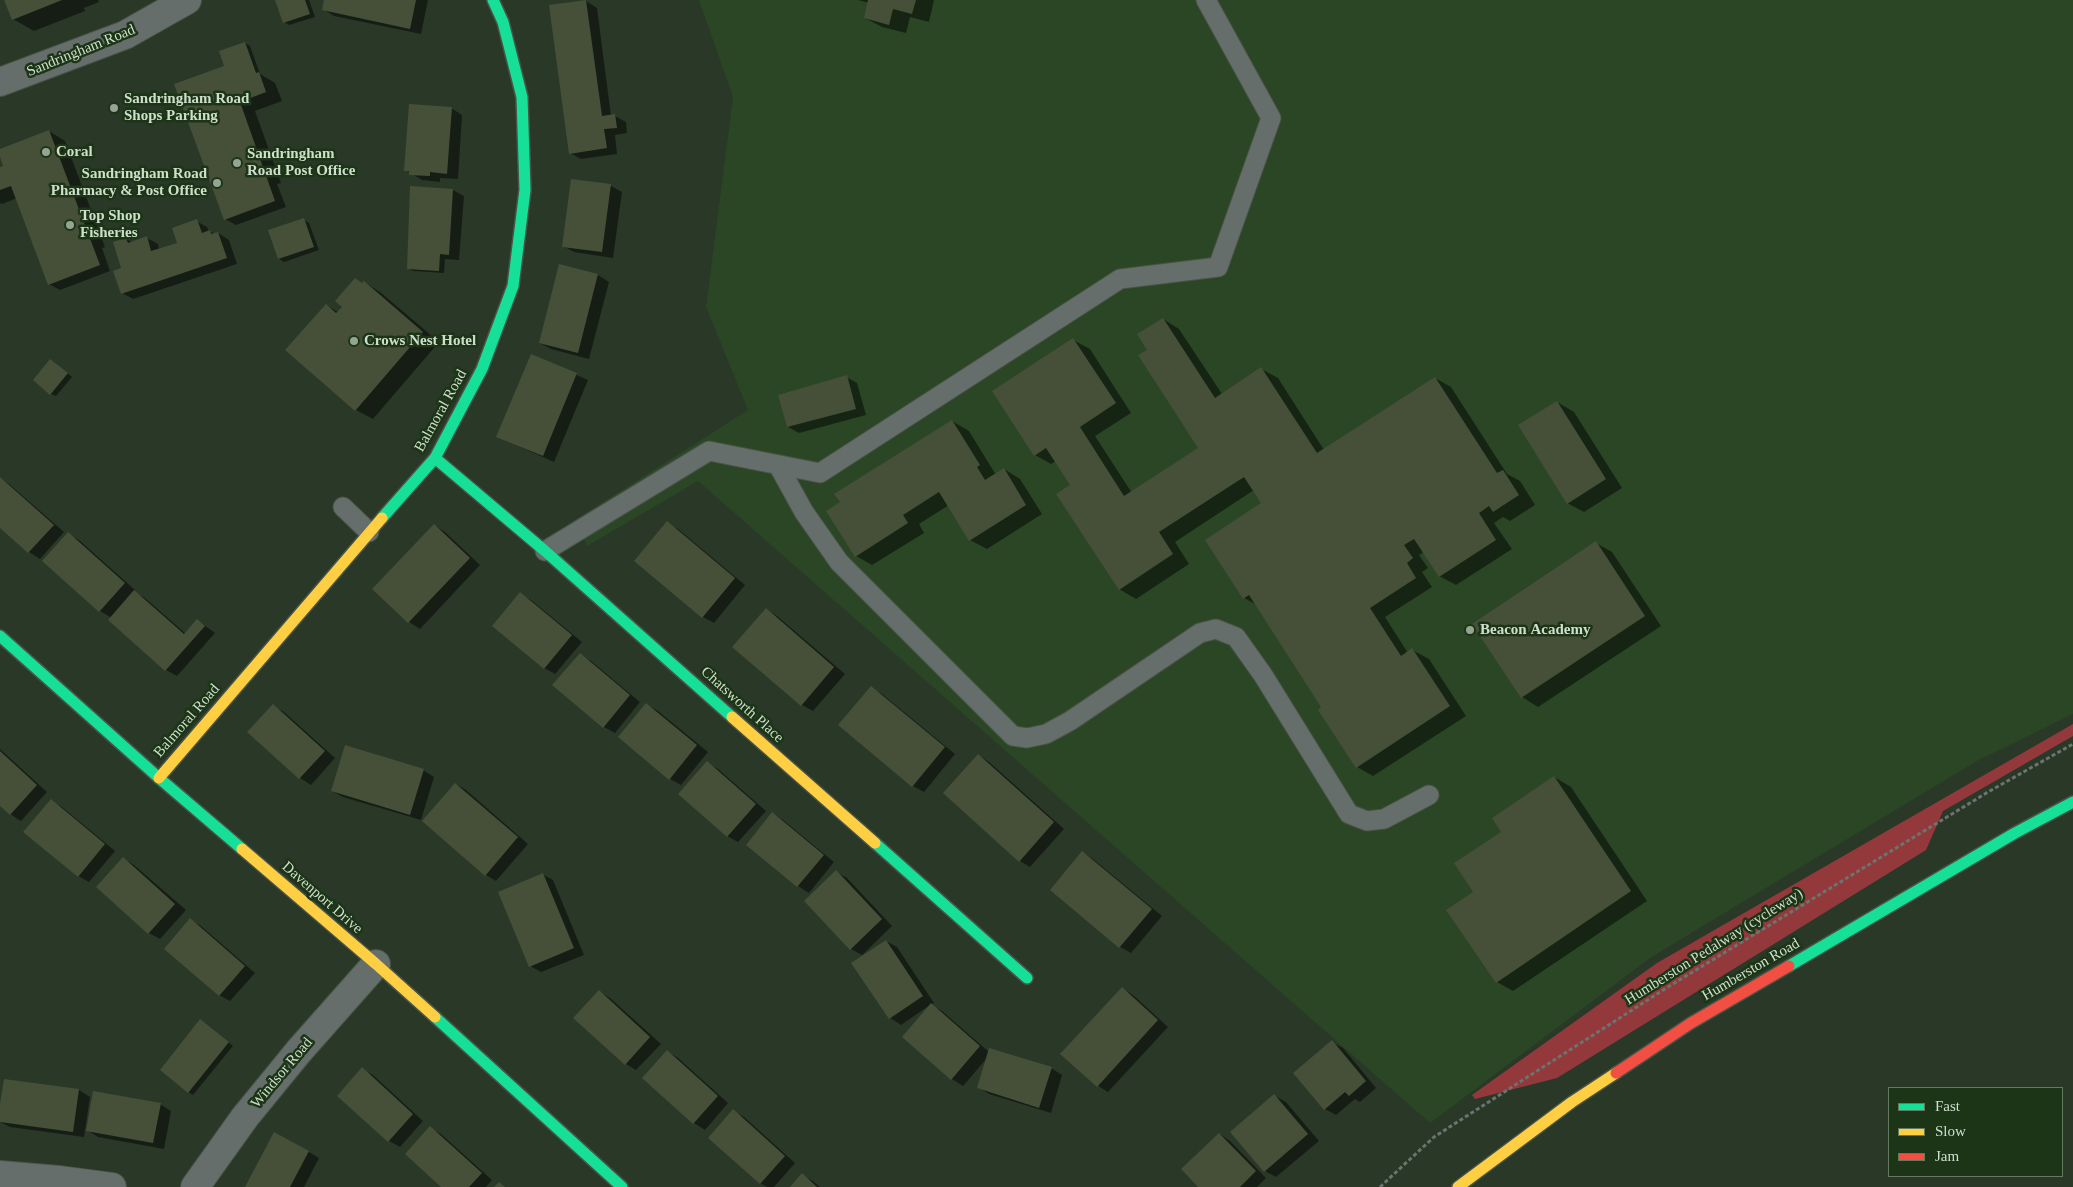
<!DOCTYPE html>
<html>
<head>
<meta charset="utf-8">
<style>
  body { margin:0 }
  #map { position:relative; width:2073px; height:1187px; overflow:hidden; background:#2a3828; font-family:Georgia,serif }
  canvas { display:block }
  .legend { position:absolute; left:1888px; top:1087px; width:175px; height:90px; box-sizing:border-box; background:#1c3517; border:1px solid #647960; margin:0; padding:6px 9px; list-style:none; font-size:15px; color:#d0dfcd }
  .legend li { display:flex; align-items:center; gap:10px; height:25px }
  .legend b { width:25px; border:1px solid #647960 }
</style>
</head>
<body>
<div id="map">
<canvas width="2073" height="1187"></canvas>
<ul class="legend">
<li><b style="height:6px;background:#16e098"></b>Fast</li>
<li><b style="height:6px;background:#ffcf43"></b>Slow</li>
<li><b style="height:6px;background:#f24e42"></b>Jam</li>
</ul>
</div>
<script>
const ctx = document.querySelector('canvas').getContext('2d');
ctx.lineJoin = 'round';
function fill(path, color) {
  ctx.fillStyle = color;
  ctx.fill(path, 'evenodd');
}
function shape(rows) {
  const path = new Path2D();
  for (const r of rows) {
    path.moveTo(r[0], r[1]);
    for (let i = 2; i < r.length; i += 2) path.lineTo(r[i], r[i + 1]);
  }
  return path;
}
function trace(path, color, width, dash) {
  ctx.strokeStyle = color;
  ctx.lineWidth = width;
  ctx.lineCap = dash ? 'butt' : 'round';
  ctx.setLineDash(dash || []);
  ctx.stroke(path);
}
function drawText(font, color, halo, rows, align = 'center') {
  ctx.font = font + ' Georgia,serif';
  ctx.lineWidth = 5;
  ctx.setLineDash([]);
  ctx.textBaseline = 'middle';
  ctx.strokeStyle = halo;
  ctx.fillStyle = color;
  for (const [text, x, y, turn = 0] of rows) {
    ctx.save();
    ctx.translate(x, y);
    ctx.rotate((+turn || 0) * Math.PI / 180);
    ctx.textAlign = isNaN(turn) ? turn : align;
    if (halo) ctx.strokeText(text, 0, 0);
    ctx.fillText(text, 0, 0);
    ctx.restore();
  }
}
const built = shape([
  [699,0,2073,0,2073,714,1975,762,1650,958,1430,1123,698,481,587,546,575,520,748,410,706,307,733,97]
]);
const green = shape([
  [2073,724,2073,736,1943,811,1926,850,1557,1078,1475,1099,1472,1095,1657,963]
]);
const shadow = shape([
  [6,0,98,0,99,2,84,8,85,11,34,31,13,19],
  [277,0,309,0,315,17,289,25,284,22],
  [325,0,428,0,421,34,334,16,323,9],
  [858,0,934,0,929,22,910,17,906,33,882,27,865,18,869,3],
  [586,1,597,8,611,116,615,116,626,122,627,133,615,135,617,154,581,159,570,153],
  [245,43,250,46,260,74,275,83,282,101,255,111,281,183,277,184,286,207,236,225,225,219],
  [451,108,462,115,458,179,440,178,440,182,422,180,406,170],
  [49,131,65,141,105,247,102,248,110,271,60,290,49,284,17,198,2,204,0,203,0,168,5,167,0,150],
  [572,180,611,186,622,192,613,258,574,252,563,246],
  [453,190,464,196,459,260,445,259,444,273,413,271,408,268],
  [304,220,309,223,319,250,284,262,279,259],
  [196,221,207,227,209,231,215,234,218,233,229,240,237,264,133,299,122,293,126,239,132,242,147,238,158,244,159,250,179,244],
  [560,265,598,275,609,282,589,359,551,349,540,343],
  [364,282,380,292,439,342,373,419,356,410,287,350,326,305,338,312],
  [1163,319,1179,329,1222,394,1261,369,1278,378,1324,450,1435,378,1451,387,1507,474,1520,481,1535,505,1510,521,1503,517,1494,523,1512,549,1456,585,1439,576,1424,552,1419,555,1428,568,1422,572,1432,587,1385,617,1408,653,1412,650,1429,659,1466,716,1373,776,1357,767,1323,708,1257,605,1244,598,1263,504,1254,490,1175,542,1189,564,1136,599,1119,589,1072,485,1056,461,1051,464,1035,455,1073,340,1090,349,1131,413,1095,436,1132,493,1200,449,1148,350],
  [531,355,588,380,554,462,498,437],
  [51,360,72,377,56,396,51,394],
  [846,377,857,383,866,415,799,433,788,427],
  [1557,402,1574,412,1622,488,1584,512,1567,503],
  [952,421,969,431,996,475,1004,469,1020,479,1042,514,987,549,970,540,949,505,919,524,924,533,872,565,856,556],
  [0,478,9,484,64,532,40,559,29,552,0,526],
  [667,523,678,529,745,585,714,623,703,617],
  [434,525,445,532,480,565,420,629,409,622,374,589],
  [68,534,79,540,135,590,134,592,145,598,186,634,197,620,215,633,177,676,166,670,110,620,112,618,100,611,43,561],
  [1596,543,1612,552,1661,626,1538,707,1522,697,1473,624],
  [520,594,531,600,582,642,555,674,544,668],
  [766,609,777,616,845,674,813,711,802,705,734,646],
  [580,655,591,661,640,702,615,733,604,727],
  [871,688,882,694,955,754,924,792,913,786],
  [647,705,658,711,708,752,681,785,670,779],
  [273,706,284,712,335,758,311,785,300,778,249,732],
  [0,749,47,792,21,821,10,814,0,805],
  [978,755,989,762,1064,829,1030,867,1020,861],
  [707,763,718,769,766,811,738,842,727,836],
  [423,770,434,777,421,820,343,797,332,791],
  [1554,777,1571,787,1647,901,1513,991,1497,982,1475,892,1502,832],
  [456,784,466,790,528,844,496,881,486,875],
  [51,801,62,807,115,851,89,882,78,876],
  [773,814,783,820,834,862,809,893,798,886,747,845],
  [1082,852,1093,859,1162,916,1131,953,1120,947,1051,890],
  [123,858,134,865,186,910,160,939,149,933,98,887],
  [836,872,847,878,892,926,862,955,851,949],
  [542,874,553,880,584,955,541,972,530,966],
  [190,920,201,926,255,973,230,1001,219,995],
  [886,941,897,947,934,1003,931,1005,942,1011,989,1052,1051,1068,1062,1075,1051,1113,989,1094,978,1087,988,1057,963,1086,952,1079,903,1037,930,1005,901,1025,890,1018],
  [1122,988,1133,995,1168,1027,1108,1092,1098,1086],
  [599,991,610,998,661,1044,636,1070,626,1064],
  [206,1024,233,1046,193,1095,188,1092],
  [1332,1042,1343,1048,1376,1088,1360,1102,1355,1099,1336,1115,1325,1109],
  [667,1051,678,1058,728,1103,705,1130,694,1123,643,1078],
  [362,1069,373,1075,423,1121,400,1147,389,1141,338,1095],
  [79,1090,90,1097,84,1137,10,1127,0,1122,0,1113],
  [1275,1096,1286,1102,1319,1141,1276,1177,1265,1171],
  [160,1104,171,1111,164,1149,98,1137,87,1130],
  [733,1111,744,1117,795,1163,774,1187,767,1187,760,1183],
  [430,1128,441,1134,492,1180,486,1187,442,1187],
  [1220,1134,1230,1141,1266,1178,1257,1187,1199,1187],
  [309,1152,319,1158,304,1187,246,1187],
  [802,1175,813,1181,820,1187,791,1187]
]);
const building = shape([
  [4,0,62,0,12,20],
  [275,0,305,0,310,14,283,23],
  [324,0,416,0,410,29,322,10],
  [586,0,602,116,615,114,617,128,604,129,607,148,569,154,549,5],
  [868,0,916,0,912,14,893,9,889,25,864,18],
  [245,42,256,73,259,72,266,92,240,102,275,201,224,220,174,84,224,66,219,51],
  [409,104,452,107,447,174,430,172,430,176,409,175,409,171,404,171],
  [49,130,100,265,48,285,11,186,0,190,0,167,3,166,0,157,0,149],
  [571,179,611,184,602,252,562,247],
  [410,186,453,189,449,255,440,254,439,271,407,269],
  [304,218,314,247,278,259,268,230],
  [197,219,202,233,210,230,211,234,218,232,227,258,121,294,113,271,121,268,113,242,126,238,128,243,147,236,151,251,177,243,172,228],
  [559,264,598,274,578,353,539,343],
  [355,278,362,283,364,281,423,332,355,411,285,350,326,304,336,313,342,307,335,301],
  [1163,318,1215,398,1261,367,1317,453,1435,377,1497,473,1503,470,1519,495,1493,512,1489,506,1479,513,1496,540,1439,577,1414,539,1404,545,1413,558,1407,563,1416,578,1370,608,1401,656,1412,648,1450,706,1356,768,1318,710,1321,707,1249,595,1243,599,1205,540,1261,503,1244,477,1159,532,1173,554,1119,590,1056,494,1070,485,1046,448,1034,456,992,391,1073,338,1116,403,1080,427,1124,496,1198,448,1138,355,1147,350,1137,334],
  [531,354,577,373,543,456,496,437],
  [50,359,68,373,50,395,33,380],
  [847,375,856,409,787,427,778,395],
  [1557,401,1606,479,1567,504,1518,425],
  [952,420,980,465,977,467,985,480,1004,468,1026,505,969,541,939,492,903,515,908,523,855,557,826,511,840,502,834,494],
  [0,477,54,525,28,553,0,528],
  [667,521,735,578,702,618,634,561],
  [434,524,470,558,408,623,372,589],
  [68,532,125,583,99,612,42,561],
  [1596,541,1645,616,1521,698,1472,624],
  [134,590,184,634,197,619,205,626,165,671,108,620],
  [520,592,572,635,544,669,492,626],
  [766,608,834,667,801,706,732,647],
  [580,653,630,695,603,728,552,685],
  [871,686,945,747,912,787,838,725],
  [646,703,697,745,669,780,618,737],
  [273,704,325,751,299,779,247,732],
  [345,745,424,769,410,815,331,791],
  [0,751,37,785,10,815,0,806],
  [978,754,1054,822,1019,862,943,793],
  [707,761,756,804,727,837,678,794],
  [1554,776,1631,891,1496,983,1446,910,1473,892,1454,863,1501,832,1492,818],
  [455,783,518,837,485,876,422,821],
  [51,799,105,844,78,877,23,832],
  [772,812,824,855,797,887,746,845],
  [1082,851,1152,909,1119,948,1050,890],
  [123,857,175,904,148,934,96,887],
  [836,870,882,919,850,950,804,901],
  [543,873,574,948,529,967,498,892],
  [190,918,245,966,219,996,164,949],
  [886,940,923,996,889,1019,851,963],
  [1122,987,1158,1020,1097,1087,1060,1054],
  [599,990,650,1037,625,1065,573,1018],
  [931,1003,980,1046,951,1080,902,1037],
  [200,1019,229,1042,188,1093,160,1070],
  [1332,1040,1366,1081,1349,1096,1345,1092,1324,1110,1293,1073],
  [989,1048,1052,1067,1039,1108,977,1088],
  [667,1050,718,1096,693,1124,642,1078],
  [362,1067,413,1114,388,1142,337,1096],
  [4,1079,79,1089,73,1132,0,1122,0,1104],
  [93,1091,161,1103,153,1143,86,1131],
  [1274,1094,1308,1134,1264,1172,1230,1132],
  [733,1109,785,1156,760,1184,708,1138],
  [430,1126,482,1173,469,1187,441,1187,405,1154],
  [274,1132,309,1151,290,1187,245,1187],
  [1219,1133,1256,1171,1240,1187,1198,1187,1181,1169],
  [802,1173,817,1187,790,1187],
  [499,1182,505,1187,494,1187]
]);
const path = shape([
  [1380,1187,1434,1137,1668,987,1988,792,2073,744]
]);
const lane = shape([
  [778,465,804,512,839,562,1013,736,1027,738,1046,734,1070,721,1200,633,1216,629,1236,637,1263,675,1349,814,1367,821,1384,819,1429,795],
  [343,507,369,532],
  [545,551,709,451,820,473,1120,279,1218,267,1271,118,1206,0]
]);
const street = shape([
  [0,82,125,35,187,0],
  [0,1175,59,1180,112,1187],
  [195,1187,245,1117,299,1051,376,964]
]);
const fast = shape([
  [435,458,545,551,732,717],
  [382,518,435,458,482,369,513,286,525,190,522,97,503,22,493,0],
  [0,636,159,778,242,849],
  [875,843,1027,978],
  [1789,966,2015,833,2073,802],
  [435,1017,622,1187]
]);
const slow = shape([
  [732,717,875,843],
  [159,778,382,518],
  [242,849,376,964,435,1017],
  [1458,1187,1572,1102,1616,1073]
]);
const jam = shape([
  [1616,1073,1691,1023,1789,966]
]);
const markers = [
  [114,108,5,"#96a593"],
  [46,152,5,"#96a593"],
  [237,163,5,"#96a593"],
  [217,183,5,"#96a593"],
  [70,225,5,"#96a593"],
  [354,341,5,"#96a593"],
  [1470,630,5,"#96a593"]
];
const streetNames = [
  ["Sandringham Road",81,51,-22],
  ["Balmoral Road",441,411,-61],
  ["Chatsworth Place",742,705,42],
  ["Balmoral Road",187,721,-49],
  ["Davenport Drive",322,898,41],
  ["Humberston Pedalway (cycleway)",1714,947,-32],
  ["Humberston Road",1751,970,-30],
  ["Windsor Road",282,1073,-50]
];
const poiNames = [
  ["Sandringham Road",124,99],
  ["Shops Parking",124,116],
  ["Coral",56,152],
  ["Sandringham",247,154],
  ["Road Post Office",247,171],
  ["Sandringham Road",207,174,"right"],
  ["Pharmacy & Post Office",207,191,"right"],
  ["Top Shop",80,216],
  ["Fisheries",80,233],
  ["Crows Nest Hotel",364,341],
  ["Beacon Academy",1480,630]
];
fill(built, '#2a4625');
fill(green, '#93393c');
fill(shadow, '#0007');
fill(building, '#465038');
trace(lane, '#495447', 21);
trace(street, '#495447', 30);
trace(fast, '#495447', 14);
trace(slow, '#495447', 14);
trace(jam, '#495447', 14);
trace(path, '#6b746f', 3, [4, 2.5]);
trace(lane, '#656e6b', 19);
trace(street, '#656e6b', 28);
trace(fast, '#16e098', 11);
trace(slow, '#ffcf43', 11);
trace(jam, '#f24e42', 11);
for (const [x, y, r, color] of markers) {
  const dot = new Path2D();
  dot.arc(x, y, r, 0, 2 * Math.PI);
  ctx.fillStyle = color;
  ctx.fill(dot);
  trace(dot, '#1c3517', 2);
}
drawText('15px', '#d0dfcd', '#1c3517', streetNames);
drawText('bold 15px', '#d0dfcd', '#1c3517', poiNames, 'left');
</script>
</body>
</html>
